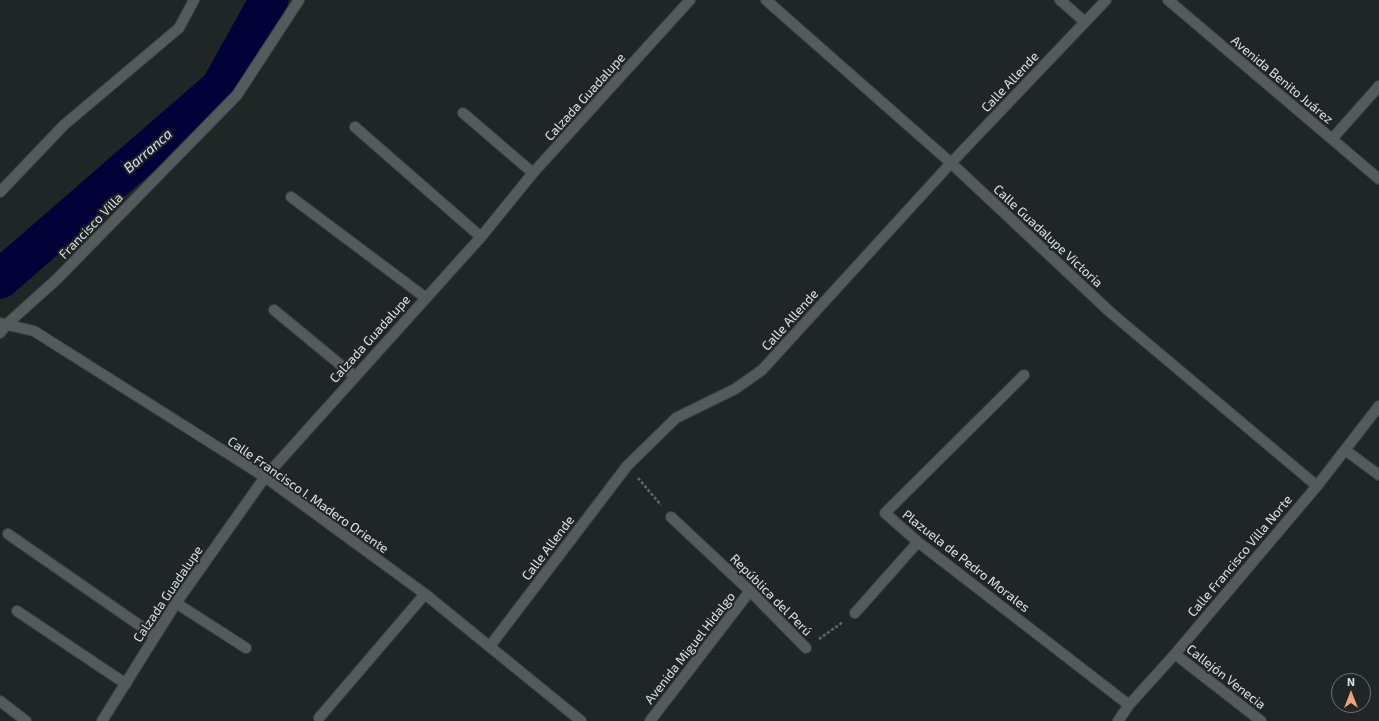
<!DOCTYPE html>
<html>
<head>
<meta charset="utf-8">
<style>
  body { margin:0 }
  #map { position:relative; width:1379px; height:721px; overflow:hidden; background:#202526; font-family:"Exo 2",sans-serif }
  canvas { display:block }
  .north { position:absolute; left:1331px; top:673px; width:40px; height:40px; box-sizing:border-box; background:#202526; border:1px solid #6c7171; border-radius:50%; rotate:0deg; font-size:11px; font-weight:700; line-height:16px; text-align:center; color:#dee2e2 }
  .north::after { content:''; display:block; margin:auto; width:14px; height:18px; background:#f1a17d; clip-path:polygon(50% 0,100% 100%,50% 72%,0 100%) }
</style>
</head>
<body>
<div id="map">
<canvas width="1379" height="721"></canvas>
<div class="north">N</div>
</div>
<script>
const ctx = document.querySelector('canvas').getContext('2d');
ctx.lineJoin = 'round';
function shape(rows) {
  const path = new Path2D();
  for (const r of rows) {
    path.moveTo(r[0], r[1]);
    for (let i = 2; i < r.length; i += 2) path.lineTo(r[i], r[i + 1]);
  }
  return path;
}
function trace(path, color, width, dash) {
  ctx.strokeStyle = color;
  ctx.lineWidth = width;
  ctx.lineCap = dash ? 'butt' : 'round';
  ctx.setLineDash(dash || []);
  ctx.stroke(path);
}
function drawText(font, color, halo, rows, align = 'center') {
  ctx.font = font + ' "Exo 2",sans-serif';
  ctx.lineWidth = 4;
  ctx.setLineDash([]);
  ctx.textBaseline = 'middle';
  ctx.strokeStyle = halo;
  ctx.fillStyle = color;
  for (const [text, x, y, turn = 0] of rows) {
    ctx.save();
    ctx.translate(x, y);
    ctx.rotate((+turn || 0) * Math.PI / 180);
    ctx.textAlign = isNaN(turn) ? turn : align;
    if (halo) ctx.strokeText(text, 0, 0);
    ctx.fillText(text, 0, 0);
    ctx.restore();
  }
}
const river = shape([
  [0,279,220,88,269,0]
]);
const path = shape([
  [638,478,661,505],
  [819,639,843,622]
]);
const minor = shape([
  [766,0,951,163,1110,312,1317,486],
  [1060,0,1085,22],
  [1168,0,1379,179],
  [463,113,533,173],
  [355,127,481,237],
  [1332,139,1379,86],
  [0,192,64,125,179,28,194,0],
  [291,197,426,298],
  [274,310,354,376],
  [0,323,34,331,265,477,425,594,581,721],
  [0,333,7,324,57,279,237,95,299,0],
  [1024,375,885,513,918,542,1129,705],
  [1345,450,1379,475],
  [671,517,750,591,806,648],
  [8,534,155,636],
  [176,603,246,648],
  [17,611,126,684],
  [855,613,918,542],
  [490,646,627,466,676,418,735,389,762,370,951,163,1106,0],
  [1175,654,1261,721],
  [0,701,26,721],
  [319,718,425,594],
  [102,721,176,603,265,477,481,237,533,173,690,0],
  [650,721,750,591],
  [1118,721,1129,705,1175,654,1317,486,1379,406]
]);
const streetNames = [
  ["Avenida Benito Juárez",1282,80,40],
  ["Calle Allende",1010,82,-47],
  ["Calzada Guadalupe",585,97,-48],
  ["Francisco Villa",91,226,-46],
  ["Calle Guadalupe Victoria",1048,236,43],
  ["Calle Allende",790,320,-48],
  ["Calzada Guadalupe",370,339,-48],
  ["Calle Francisco I. Madero Oriente",308,495,35],
  ["Calle Allende",548,548,-53],
  ["Calle Francisco Villa Norte",1240,556,-50],
  ["Plazuela de Pedro Morales",966,561,38],
  ["Calzada Guadalupe",168,594,-56],
  ["República del Perú",771,595,45],
  ["Avenida Miguel Hidalgo",690,648,-52],
  ["Callejón Venecia",1226,677,38]
];
const waterNames = [
  ["Barranca",148,151,-41]
];
trace(river, '#030238', 39);
trace(minor, '#3d4242', 12);
trace(path, '#626768', 2.5, [3, 2]);
trace(minor, '#555b5c', 10);
drawText('13px', '#dee2e2', '#202526', streetNames);
drawText('italic 14px', '#d8e1f7', '#202526', waterNames);
</script>
</body>
</html>
